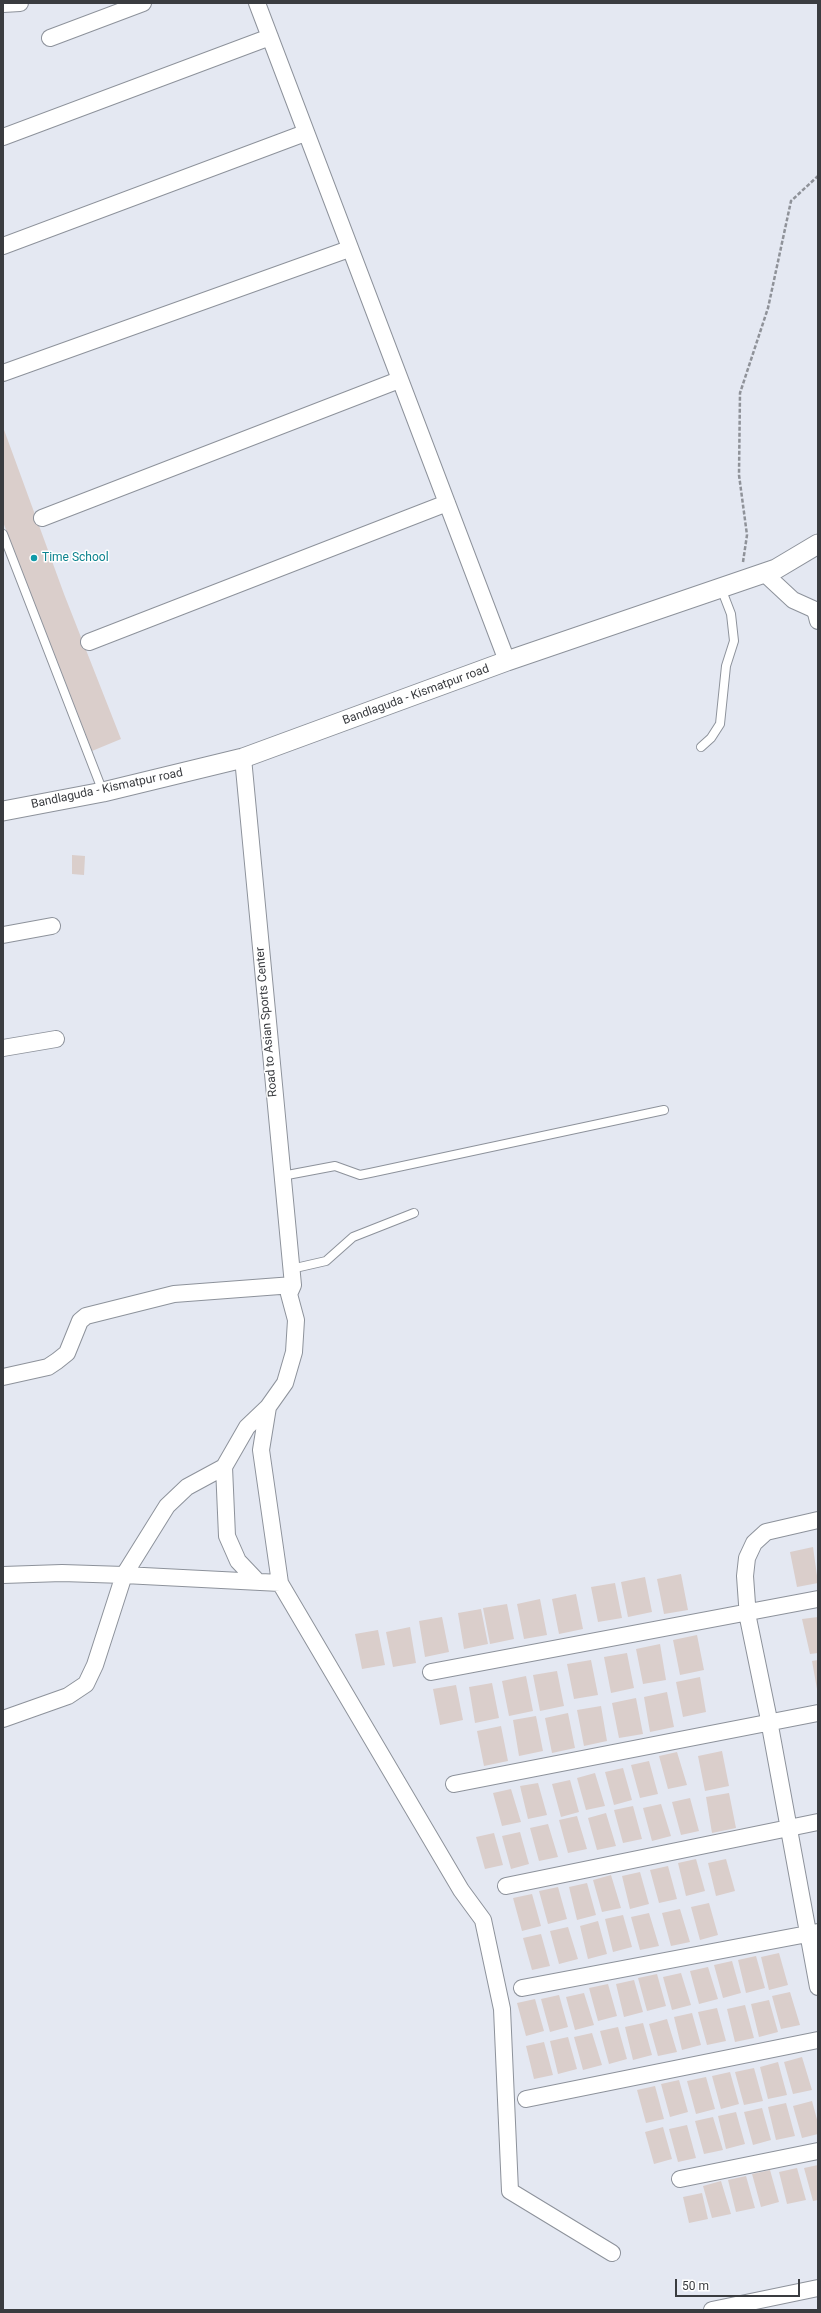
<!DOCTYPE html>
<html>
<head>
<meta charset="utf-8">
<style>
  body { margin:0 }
  #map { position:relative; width:821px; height:2313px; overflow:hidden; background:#e4e8f2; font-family:Roboto,sans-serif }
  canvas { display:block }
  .frame { position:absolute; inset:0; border:4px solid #3a3c40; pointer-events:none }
  .scale { position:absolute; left:675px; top:2279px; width:125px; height:18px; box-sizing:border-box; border:2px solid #3a3c40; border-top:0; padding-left:5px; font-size:12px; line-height:14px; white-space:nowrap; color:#3a3c40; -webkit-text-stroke:3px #fff; paint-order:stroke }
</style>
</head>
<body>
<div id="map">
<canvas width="821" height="2313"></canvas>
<div class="frame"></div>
<div class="scale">50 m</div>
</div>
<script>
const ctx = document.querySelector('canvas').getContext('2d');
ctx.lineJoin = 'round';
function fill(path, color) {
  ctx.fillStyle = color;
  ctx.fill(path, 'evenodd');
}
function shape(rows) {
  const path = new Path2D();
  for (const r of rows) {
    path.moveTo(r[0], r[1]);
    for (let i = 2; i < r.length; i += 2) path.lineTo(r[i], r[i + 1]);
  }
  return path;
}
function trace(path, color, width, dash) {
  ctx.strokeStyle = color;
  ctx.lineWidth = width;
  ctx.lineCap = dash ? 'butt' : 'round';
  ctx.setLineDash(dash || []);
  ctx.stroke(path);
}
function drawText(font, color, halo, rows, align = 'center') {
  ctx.font = font + ' Roboto,sans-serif';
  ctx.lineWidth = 3;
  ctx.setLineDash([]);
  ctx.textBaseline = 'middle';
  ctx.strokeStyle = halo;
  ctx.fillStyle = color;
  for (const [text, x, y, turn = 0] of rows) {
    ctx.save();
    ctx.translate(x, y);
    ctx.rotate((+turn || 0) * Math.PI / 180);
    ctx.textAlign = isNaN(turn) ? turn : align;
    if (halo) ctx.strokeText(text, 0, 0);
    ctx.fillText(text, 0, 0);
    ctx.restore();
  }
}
const building = shape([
  [3,427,64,594,121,739,92,751,3,522],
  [72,855,85,856,84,875,72,874],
  [813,1547,818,1583,797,1587,790,1552],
  [681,1574,688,1610,664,1614,657,1579],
  [645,1577,652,1612,628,1617,621,1582],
  [615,1583,622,1618,598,1622,591,1587],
  [576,1594,583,1629,559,1634,552,1599],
  [540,1599,547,1635,524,1639,517,1604],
  [507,1604,514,1639,490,1644,483,1608],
  [481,1609,488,1644,464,1649,458,1613],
  [442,1617,449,1652,425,1657,419,1621],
  [818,1617,818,1653,810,1654,802,1619],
  [410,1627,416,1663,393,1667,386,1632],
  [378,1630,385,1665,362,1669,355,1634],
  [697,1635,704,1670,680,1675,673,1640],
  [660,1644,666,1680,643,1684,636,1649],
  [627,1653,634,1688,611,1693,604,1657],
  [591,1660,598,1695,574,1699,567,1664],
  [818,1660,818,1689,817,1689,812,1661],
  [557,1671,564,1706,540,1711,533,1675],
  [526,1676,533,1711,509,1716,502,1681],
  [700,1677,706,1712,683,1717,676,1682],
  [492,1683,499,1718,475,1723,469,1687],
  [456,1685,463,1720,440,1725,433,1689],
  [667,1692,674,1727,650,1732,644,1697],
  [636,1698,643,1734,619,1738,612,1703],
  [601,1706,607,1741,584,1746,577,1710],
  [568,1713,575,1748,552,1753,545,1718],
  [536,1716,543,1751,519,1756,513,1720],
  [501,1726,508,1761,484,1766,477,1731],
  [722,1751,729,1786,705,1791,698,1756],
  [677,1752,687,1785,668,1789,659,1756],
  [649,1761,658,1794,640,1798,631,1765],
  [623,1768,632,1800,614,1805,605,1772],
  [595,1773,605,1806,586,1810,577,1778],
  [570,1780,579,1812,561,1817,552,1784],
  [538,1783,547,1815,528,1819,520,1786],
  [511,1789,521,1822,502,1826,493,1793],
  [729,1793,736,1828,712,1833,706,1797],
  [690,1798,699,1831,681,1835,672,1802],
  [661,1804,671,1836,652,1841,643,1808],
  [633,1806,642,1839,623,1843,614,1810],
  [606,1813,616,1846,597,1850,588,1818],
  [577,1816,587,1849,568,1853,559,1820],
  [548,1824,558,1857,539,1861,530,1828],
  [520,1832,529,1864,511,1869,502,1836],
  [494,1833,503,1865,485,1869,476,1837],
  [696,1859,705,1891,686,1896,678,1863],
  [726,1859,735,1891,716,1896,708,1863],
  [668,1866,677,1899,659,1903,650,1870],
  [640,1872,649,1904,630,1909,622,1876],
  [611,1875,621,1908,602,1912,593,1880],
  [587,1883,596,1915,577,1920,569,1887],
  [558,1887,567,1919,548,1924,539,1891],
  [532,1894,541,1926,522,1931,513,1898],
  [709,1903,718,1935,700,1940,691,1907],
  [680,1909,690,1942,671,1946,662,1913],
  [649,1913,659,1946,640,1950,631,1917],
  [623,1915,632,1947,613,1952,605,1919],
  [598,1921,607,1954,588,1959,580,1926],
  [568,1927,578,1959,559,1964,550,1931],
  [541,1934,550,1966,532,1970,523,1938],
  [779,1953,788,1985,769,1990,761,1957],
  [756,1956,765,1988,746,1993,738,1960],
  [732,1961,741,1993,723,1998,714,1965],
  [708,1967,718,1999,699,2004,690,1971],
  [681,1973,691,2005,672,2010,663,1977],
  [657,1974,666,2006,647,2011,638,1978],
  [634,1980,643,2012,624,2017,616,1984],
  [608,1984,617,2016,598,2021,589,1988],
  [790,1992,800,2025,781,2029,772,1996],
  [584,1993,594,2025,575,2030,566,1997],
  [559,1995,568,2027,550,2032,541,1999],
  [535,1999,544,2031,526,2036,517,2003],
  [769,2000,778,2032,759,2037,751,2004],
  [745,2005,754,2038,735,2042,727,2009],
  [717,2008,726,2041,707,2045,698,2012],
  [692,2013,701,2045,682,2050,674,2017],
  [667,2019,677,2052,658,2056,649,2024],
  [643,2023,652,2055,633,2060,625,2027],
  [618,2027,627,2059,609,2064,600,2031],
  [592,2033,602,2065,583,2070,574,2037],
  [568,2037,577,2069,558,2074,550,2041],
  [544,2042,553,2075,534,2079,526,2046],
  [802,2057,812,2090,793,2094,784,2062],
  [778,2062,787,2095,768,2099,760,2067],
  [754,2068,763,2101,744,2105,735,2072],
  [730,2072,739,2104,721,2109,712,2076],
  [706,2077,715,2109,696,2114,687,2081],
  [679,2080,688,2112,670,2117,661,2084],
  [655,2086,664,2119,646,2123,637,2090],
  [812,2101,818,2123,818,2134,802,2138,793,2106],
  [786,2103,795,2136,776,2140,768,2107],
  [762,2108,771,2140,753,2145,744,2112],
  [736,2112,745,2144,726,2149,718,2116],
  [713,2117,723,2150,704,2154,695,2121],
  [687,2125,696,2158,678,2162,669,2129],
  [663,2127,672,2159,654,2164,645,2132],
  [818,2165,818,2200,813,2201,804,2168],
  [797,2168,806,2200,787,2204,779,2172],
  [770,2170,779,2202,761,2207,752,2174],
  [746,2176,755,2208,736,2212,728,2180],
  [721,2181,731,2214,712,2218,703,2186],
  [702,2193,708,2219,689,2223,683,2197]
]);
const path = shape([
  [743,562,747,535,739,475,740,393,768,308,791,201,818,176]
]);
const service = shape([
  [3,534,103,792],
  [701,747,711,738,720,724,726,666,734,641,731,614,721,588],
  [282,1176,335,1166,360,1175,370,1173,664,1110],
  [291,1269,326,1261,353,1237,414,1213]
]);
const minor = shape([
  [257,3,507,661],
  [3,4,20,3],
  [50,38,143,3],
  [3,137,270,37],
  [3,246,305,133],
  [3,373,349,249],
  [42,518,399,380],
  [764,573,793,600,813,609,816,613,818,621],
  [89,642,447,503],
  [243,758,293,1285],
  [3,935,52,926],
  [3,1048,56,1039],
  [3,1377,48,1367,57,1361,67,1353,80,1321,86,1316,174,1294,293,1285],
  [224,1467,227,1536,238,1561,258,1582],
  [818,1520,766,1532,754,1543,747,1558,745,1576,748,1618,768,1715,818,1987],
  [3,1575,62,1573,124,1575,167,1506,187,1487,224,1467,247,1427,268,1407],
  [280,1583,461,1890,483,1920,502,2009,510,2191,612,2253],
  [431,1672,818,1599],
  [3,1719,68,1696,86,1684,95,1665,124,1575,280,1583,261,1450,268,1407,285,1383,294,1352,296,1320,289,1294,293,1285],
  [454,1784,818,1713],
  [506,1886,818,1822],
  [522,1988,818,1932],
  [526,2099,818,2040],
  [680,2179,818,2151],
  [712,2310,818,2288]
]);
const tertiary = shape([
  [3,811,103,792,243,758,507,661,776,569,818,544]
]);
const markers = [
  [34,558,4,"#0f9aa8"]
];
const cultureNames = [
  ["Time School",42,558]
];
const streetNames = [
  ["Bandlaguda - Kismatpur road",416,695,-20],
  ["Bandlaguda - Kismatpur road",107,789,-12],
  ["Road to Asian Sports Center",267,1022,-95]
];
fill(building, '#dacecb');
trace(service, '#8d929b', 10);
trace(minor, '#8d929b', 18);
trace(tertiary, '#8d929b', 21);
trace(path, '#8f9299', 2.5, [4, 2]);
trace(service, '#fff', 8);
trace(minor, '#fff', 16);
trace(tertiary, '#fff', 19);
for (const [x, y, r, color] of markers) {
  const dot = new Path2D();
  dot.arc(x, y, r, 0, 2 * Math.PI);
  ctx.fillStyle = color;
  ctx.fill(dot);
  trace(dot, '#fff', 1.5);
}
drawText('12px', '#0d838f', '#fff', cultureNames, 'left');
drawText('12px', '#3a3c40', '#fff', streetNames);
</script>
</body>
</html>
